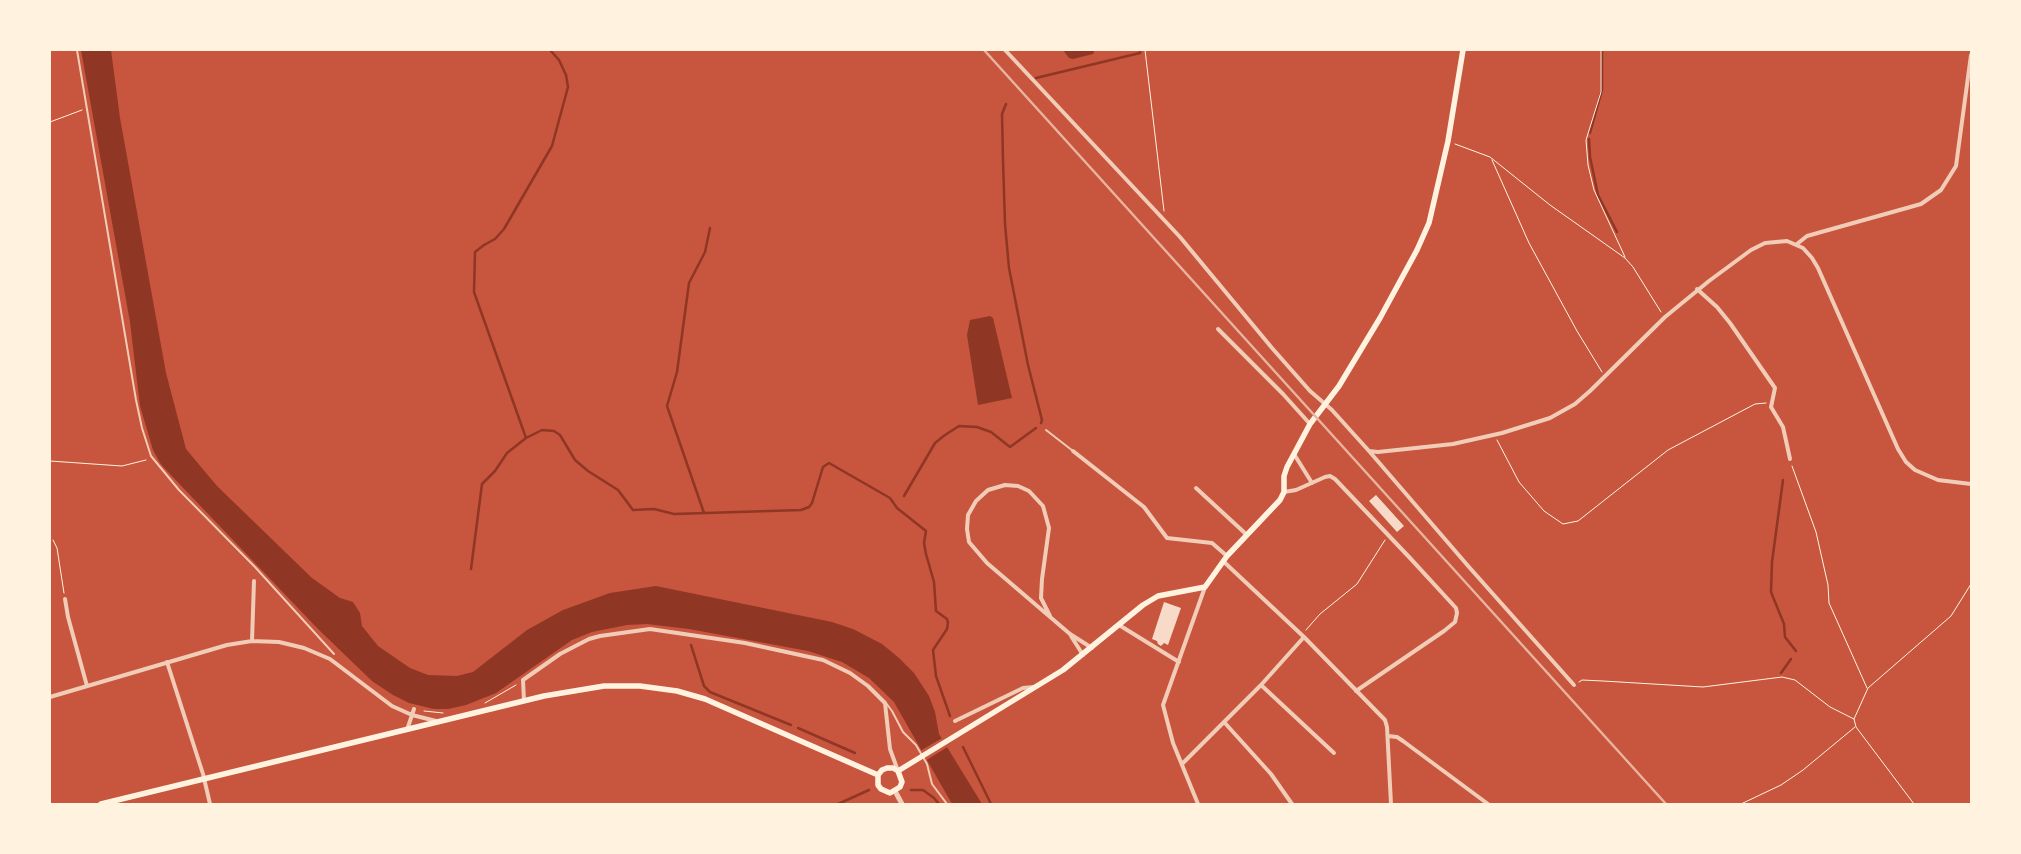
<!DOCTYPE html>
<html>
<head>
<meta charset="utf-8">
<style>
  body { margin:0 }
  #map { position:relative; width:2021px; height:854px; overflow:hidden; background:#c8553d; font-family:Roboto,sans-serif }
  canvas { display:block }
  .frame { position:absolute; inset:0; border:51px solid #fff3e0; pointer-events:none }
</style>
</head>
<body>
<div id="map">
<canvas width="2021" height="854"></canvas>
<div class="frame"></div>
</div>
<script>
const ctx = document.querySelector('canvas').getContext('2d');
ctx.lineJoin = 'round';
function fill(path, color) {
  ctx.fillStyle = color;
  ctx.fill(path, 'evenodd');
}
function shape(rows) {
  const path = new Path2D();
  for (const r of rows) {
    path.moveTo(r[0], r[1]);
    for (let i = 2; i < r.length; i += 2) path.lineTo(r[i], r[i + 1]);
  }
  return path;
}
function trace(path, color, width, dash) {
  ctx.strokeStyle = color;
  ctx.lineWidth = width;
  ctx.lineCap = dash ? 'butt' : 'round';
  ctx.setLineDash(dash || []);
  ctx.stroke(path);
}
const water = shape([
  [81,50,111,50,120,118,166,373,186,449,217,486,312,578,340,598,353,602,360,613,362,626,378,646,410,668,428,675,457,676,473,672,527,630,563,610,610,593,656,586,832,622,853,629,882,644,899,658,914,673,929,696,935,712,939,734,982,804,952,804,894,702,869,678,842,662,808,651,689,629,647,624,627,625,592,632,572,640,496,693,466,705,448,709,434,709,409,703,393,695,372,681,318,629,168,472,160,463,153,450,140,406,130,322],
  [1063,50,1094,50,1094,52,1093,54,1073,59,1069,58],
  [990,316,993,318,1012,398,978,405,967,335,970,320]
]);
const pier = shape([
  [944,737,949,746,925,761,920,751]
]);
const stream = shape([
  [550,50,559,60,566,75,568,87,552,146,504,229,495,239,484,245,475,252,474,292,526,438,542,430,554,431,560,435,575,460,588,471,618,490,633,510,654,509,674,514,801,510,809,507,812,503,823,467,829,463,890,498,897,508,926,531,924,543,926,554,934,582,936,611,947,619,948,623,947,629,933,650,936,676,950,716],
  [1036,78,1140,53,1140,50],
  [1006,104,1002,114,1003,160,1005,224,1009,268,1028,365,1042,420,1041,423],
  [1590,133,1602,90,1602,50],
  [1589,139,1590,157,1598,195,1617,232],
  [1783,480,1772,562,1771,592,1784,624,1785,637,1796,651],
  [904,496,935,443,945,435,959,426,977,427,991,432,1010,447,1036,428],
  [704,513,667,406,677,372,689,283,705,252,710,228],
  [471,569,482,484,495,471,507,453,526,438],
  [691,645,704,686,710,692,791,725],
  [1781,673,1791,659],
  [798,728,855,753],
  [963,747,991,804],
  [911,790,923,790,934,798,939,804],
  [838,804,869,790]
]);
const building = shape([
  [1376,495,1404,526,1397,532,1369,501],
  [1164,602,1181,608,1168,645,1164,643,1161,646,1158,644,1157,641,1152,639]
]);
const path = shape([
  [1145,50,1164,211],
  [1601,50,1601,92,1586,140,1588,165,1594,190,1625,257],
  [50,122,82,110],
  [1455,144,1490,157,1550,205,1625,258,1633,267,1661,312],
  [1492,160,1529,243,1577,331,1602,372],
  [1497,440,1519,482,1544,511,1563,524,1578,521,1668,450,1755,404,1766,403],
  [50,461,122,466,146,460],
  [1792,466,1816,532,1828,585,1829,603,1867,688],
  [53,540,57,548,64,593],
  [1306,630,1320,614,1357,584,1385,540],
  [1579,682,1582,680,1603,681,1703,687,1782,677,1795,680,1830,707,1854,719],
  [485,703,516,685],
  [424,711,443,713],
  [1741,804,1781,785,1803,770,1855,727],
  [1914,804,1856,727,1854,719,1868,688,1951,616,1971,584]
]);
const service = shape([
  [77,50,136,400,142,428,151,456,179,490,255,567,334,654],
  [1046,430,1073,451],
  [886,703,892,711,903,732,916,745,927,764,932,784,947,804]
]);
const minor = shape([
  [1005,50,1180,237,1272,348,1310,391,1332,410,1369,451,1469,567,1574,685],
  [1797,244,1807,236,1921,204,1941,190,1956,166,1971,55],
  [1697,289,1717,307,1730,323,1775,388,1771,407,1783,427,1790,459],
  [1218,329,1283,394,1310,424],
  [1073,451,1144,507,1167,538,1212,543,1227,556],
  [1369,451,1378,452,1453,444,1502,433,1550,418,1575,404,1590,391,1665,317,1709,281,1751,250,1765,243,1787,241,1803,248,1812,258,1818,268,1898,449,1906,462,1915,470,1938,480,1971,484],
  [1294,454,1312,483],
  [1196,488,1247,535],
  [1284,492,1296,490,1325,477,1330,476,1335,479,1410,558,1456,608,1457,613,1455,622,1444,631,1356,691],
  [1223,561,1304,637,1385,720,1387,727,1391,804],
  [65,599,68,617,87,686],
  [1050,616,1041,598,1042,579,1049,528,1043,506,1029,491,1018,486,1005,485,988,490,976,501,968,515,967,529,969,542,987,563,1070,634,1092,648],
  [1119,625,1179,662],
  [1071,636,1083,655],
  [252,641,254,581],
  [167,662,203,774,210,804],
  [1261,685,1334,753],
  [50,697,227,645,252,641,279,642,304,648,330,659,392,706,412,715,436,721],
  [524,701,523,680,560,654,589,639,600,636,650,629,745,643,823,660,850,673,868,686,885,703,890,749,898,771],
  [955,721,1023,688,1034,687],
  [1224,722,1271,774,1292,804],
  [407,730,414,709],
  [1388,736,1397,737,1403,741,1488,804],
  [1182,764,1261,685,1304,637],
  [1198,804,1173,743,1163,705,1205,587]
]);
const tertiary = shape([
  [895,791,902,804]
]);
const secondary = shape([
  [898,771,1063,670,1143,605,1158,596,1205,587,1227,556,1280,500,1284,492,1284,476,1287,467,1310,424,1339,386,1380,318,1417,250,1429,223,1448,141,1463,50],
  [878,775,878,785,881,789,890,793,900,787,902,782,898,771],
  [878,775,882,770,887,768,893,768,898,771],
  [101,804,544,696,604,686,640,686,677,691,705,699,878,775]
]);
const rail = shape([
  [984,50,1666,804]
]);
fill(water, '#8f3625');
fill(pier, '#c8553d');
trace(stream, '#8f3625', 2.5);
fill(building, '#f7dbc8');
trace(path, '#fff3e0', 1);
trace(service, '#f1ccb7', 2);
trace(minor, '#f1ccb7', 4);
trace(tertiary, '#f1ccb7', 5);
trace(secondary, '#fff3e0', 5.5);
trace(rail, '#e9b49f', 2.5);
</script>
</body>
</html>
